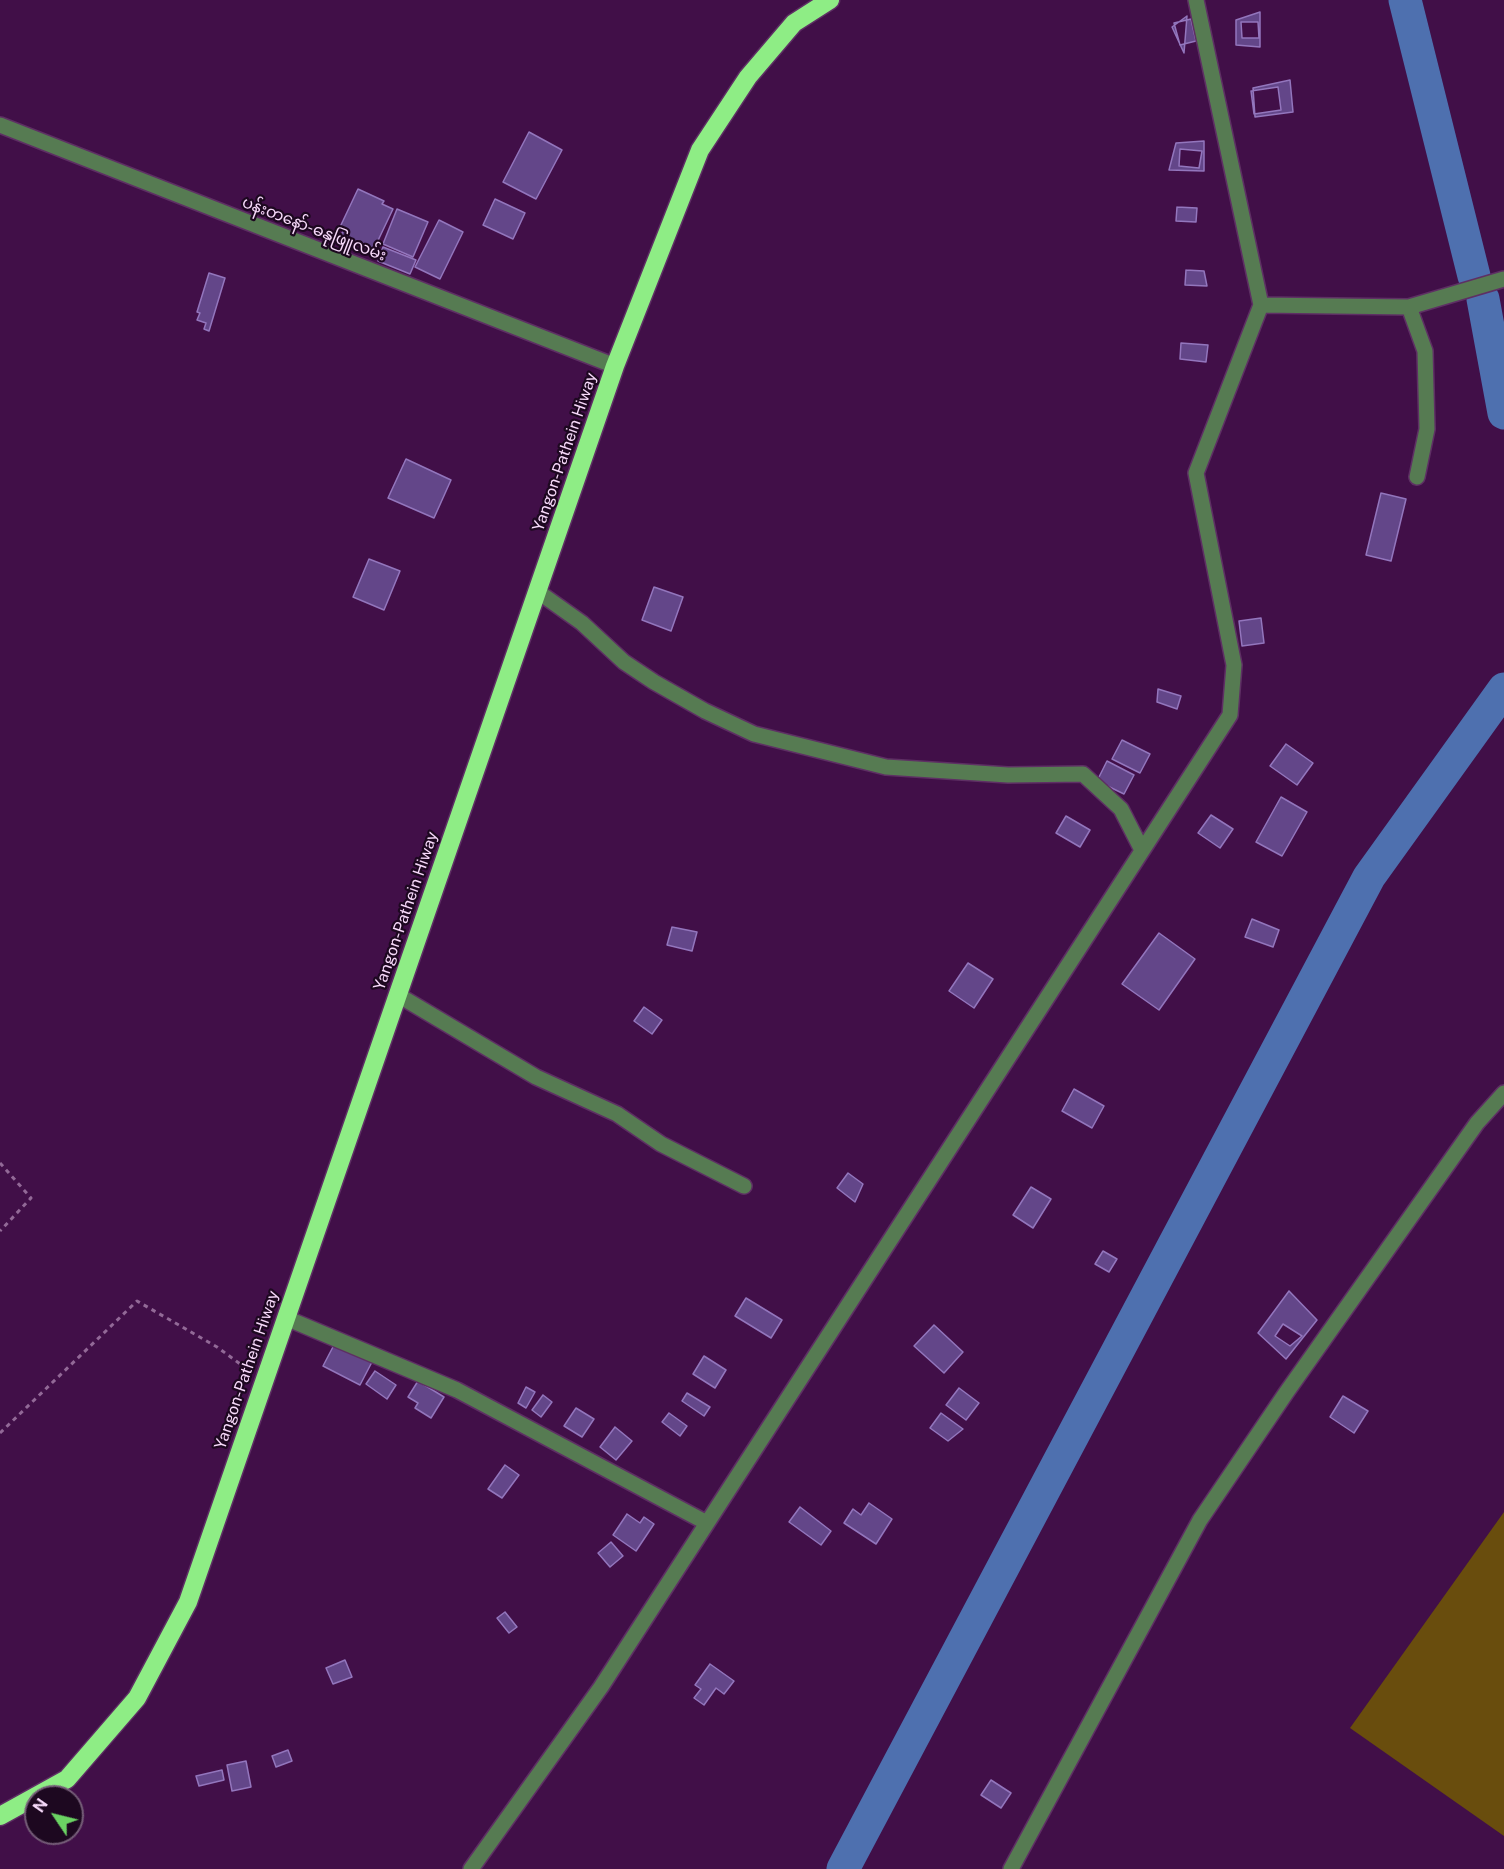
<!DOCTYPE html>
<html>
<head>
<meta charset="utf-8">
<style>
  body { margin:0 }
  #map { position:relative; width:1504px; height:1869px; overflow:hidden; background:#410f48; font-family:"Public Sans",sans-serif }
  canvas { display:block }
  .north { position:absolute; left:24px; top:1785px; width:60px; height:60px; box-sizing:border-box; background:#1d0820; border:2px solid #745c77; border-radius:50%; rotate:305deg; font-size:16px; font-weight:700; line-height:24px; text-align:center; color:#f7d9fa }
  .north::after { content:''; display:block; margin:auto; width:21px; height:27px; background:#6bd363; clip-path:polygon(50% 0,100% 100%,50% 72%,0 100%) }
</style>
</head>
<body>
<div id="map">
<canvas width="1504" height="1869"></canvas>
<div class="north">N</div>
</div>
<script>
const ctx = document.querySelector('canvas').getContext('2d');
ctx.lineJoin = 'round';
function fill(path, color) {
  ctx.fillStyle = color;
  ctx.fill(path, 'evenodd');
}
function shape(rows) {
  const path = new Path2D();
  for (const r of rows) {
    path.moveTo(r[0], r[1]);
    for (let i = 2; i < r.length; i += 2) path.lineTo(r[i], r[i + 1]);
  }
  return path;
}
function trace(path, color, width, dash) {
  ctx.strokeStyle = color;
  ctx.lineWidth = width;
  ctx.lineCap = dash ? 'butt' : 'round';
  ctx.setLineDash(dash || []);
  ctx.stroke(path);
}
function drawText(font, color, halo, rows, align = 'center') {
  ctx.font = font + ' "Public Sans","Noto Sans Myanmar",sans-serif';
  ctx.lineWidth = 4.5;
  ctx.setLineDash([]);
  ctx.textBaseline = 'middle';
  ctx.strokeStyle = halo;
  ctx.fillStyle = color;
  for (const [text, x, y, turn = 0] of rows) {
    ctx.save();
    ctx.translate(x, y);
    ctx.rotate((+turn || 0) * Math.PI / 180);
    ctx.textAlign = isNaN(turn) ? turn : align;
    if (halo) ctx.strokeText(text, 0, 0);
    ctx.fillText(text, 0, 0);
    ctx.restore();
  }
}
const green = shape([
  [1504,1512,1504,1836,1350,1728]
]);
const river = shape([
  [1405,0,1474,276],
  [1483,299,1504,413],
  [843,1869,1369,877,1504,689]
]);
const building = shape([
  [1260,12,1260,47,1236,45,1236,20,1260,12],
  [1187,16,1184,53,1172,27,1187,16],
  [1191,19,1196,41,1180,45,1174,23,1191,19],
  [1241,22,1258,22,1259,38,1242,38,1241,22],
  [1290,80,1293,112,1255,117,1253,88,1290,80],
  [1278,87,1281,110,1254,114,1251,91,1278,87],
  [529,132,562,150,536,199,503,182,529,132],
  [1204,141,1204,171,1169,170,1176,143,1204,141],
  [1180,149,1202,151,1199,168,1179,166,1180,149],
  [358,189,384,201,382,204,393,209,373,251,341,235,344,229,340,227,358,189],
  [495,199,525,213,513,239,483,225,495,199],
  [1177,207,1197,208,1196,222,1176,221,1177,207],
  [397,209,428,222,413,257,383,244,397,209],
  [439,220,463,232,440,279,415,267,439,220],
  [383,247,416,260,410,274,378,261,383,247],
  [1186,270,1204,271,1207,286,1185,285,1186,270],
  [209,273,225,278,209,331,204,329,206,323,197,320,200,313,197,312,209,273],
  [1181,343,1208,345,1206,362,1180,359,1181,343],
  [406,459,451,480,434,518,388,498,406,459],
  [1381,493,1406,499,1391,561,1366,555,1381,493],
  [369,559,400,571,384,610,353,597,369,559],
  [654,587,683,597,671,631,642,620,654,587],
  [1261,618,1264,643,1242,646,1239,621,1261,618],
  [1158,689,1181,696,1177,709,1157,702,1158,689],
  [1122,740,1150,754,1140,773,1112,759,1122,740],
  [1286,744,1313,763,1297,785,1270,766,1286,744],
  [1107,761,1134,775,1124,794,1097,781,1107,761],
  [1281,797,1307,812,1282,856,1256,842,1281,797],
  [1211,815,1233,829,1220,848,1198,833,1211,815],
  [1066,816,1090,830,1080,847,1056,833,1066,816],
  [1252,919,1279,930,1273,947,1245,937,1252,919],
  [672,927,697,932,692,951,667,945,672,927],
  [1159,933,1195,959,1159,1010,1122,984,1159,933],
  [968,963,993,979,974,1008,949,991,968,963],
  [644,1007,662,1020,652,1034,634,1021,644,1007],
  [1074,1089,1104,1106,1092,1128,1062,1111,1074,1089],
  [848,1173,863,1184,855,1202,837,1188,848,1173],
  [1031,1187,1051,1199,1033,1228,1013,1215,1031,1187],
  [1103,1251,1117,1259,1109,1272,1095,1264,1103,1251],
  [1289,1291,1317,1320,1286,1359,1258,1333,1289,1291],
  [746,1298,782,1320,771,1338,735,1316,746,1298],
  [1283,1324,1302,1336,1290,1346,1275,1336,1283,1324],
  [934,1325,963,1352,944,1373,914,1346,934,1325],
  [335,1343,372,1362,360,1385,323,1366,335,1343],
  [704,1356,726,1370,715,1388,693,1374,704,1356],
  [375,1371,396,1385,387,1399,366,1384,375,1371],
  [418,1381,444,1397,431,1418,415,1408,418,1403,408,1397,418,1381],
  [526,1387,535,1392,526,1408,518,1403,526,1387],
  [959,1388,979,1403,966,1420,946,1405,959,1388],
  [687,1393,710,1407,704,1416,682,1401,687,1393],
  [543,1395,552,1402,541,1417,532,1410,543,1395],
  [1343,1396,1368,1411,1354,1433,1330,1417,1343,1396],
  [576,1408,594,1419,582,1437,564,1426,576,1408],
  [669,1413,687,1426,680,1436,662,1422,669,1413],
  [941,1413,963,1429,948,1441,930,1428,941,1413],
  [615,1427,632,1441,616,1460,600,1447,615,1427],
  [505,1465,519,1475,502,1498,488,1489,505,1465],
  [869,1503,892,1519,876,1544,844,1523,853,1509,861,1515,869,1503],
  [800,1507,831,1531,821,1545,789,1522,800,1507],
  [627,1514,640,1523,644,1517,654,1524,636,1551,613,1535,627,1514],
  [611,1542,623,1556,610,1567,598,1553,611,1542],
  [505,1612,517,1627,509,1633,497,1618,505,1612],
  [345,1660,352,1677,333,1684,326,1668,345,1660],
  [710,1664,734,1681,724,1694,716,1688,704,1705,694,1698,701,1689,695,1685,710,1664],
  [288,1750,292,1761,276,1767,272,1756,288,1750],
  [246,1761,251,1787,232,1791,227,1765,246,1761],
  [222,1770,224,1780,199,1786,196,1776,222,1770],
  [991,1780,1011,1793,1001,1808,981,1795,991,1780]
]);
const path = shape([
  [0,1163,31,1198,0,1231],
  [0,1433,137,1301,217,1347,251,1372]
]);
const minor = shape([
  [0,125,615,366],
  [1261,305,1409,307,1504,279],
  [1409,307,1425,351,1427,429,1417,477],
  [537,591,582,623,624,662,654,682,705,711,754,734,886,767,1008,775,1083,774,1121,809,1142,850],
  [398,995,536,1077,617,1114,661,1144,744,1186],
  [286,1318,457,1390,707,1523],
  [471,1869,601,1687,1230,715,1234,665,1196,473,1261,305,1196,0],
  [1011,1869,1200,1520,1286,1393,1477,1123,1504,1093]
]);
const highway = shape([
  [0,1816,67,1779,137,1698,188,1602,615,366,700,150,748,77,794,23,830,0]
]);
const streetNames = [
  ["ပန်းတနော်-ဓနုဖြူလမ်း",314,229,21],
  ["Yangon-Pathein Hiway",565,452,-71],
  ["Yangon-Pathein Hiway",406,911,-71],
  ["Yangon-Pathein Hiway",247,1370,-71]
];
fill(green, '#694d0d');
trace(river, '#4e70af', 33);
fill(building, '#634689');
trace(building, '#9376bd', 1.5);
trace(minor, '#5e2f64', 18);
trace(highway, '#5e2f64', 21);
trace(path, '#926997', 3, [4.5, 4.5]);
trace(minor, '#567b52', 15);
trace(highway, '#8eed85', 18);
drawText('16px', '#f7d9fa', '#1d0820', streetNames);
</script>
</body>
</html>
